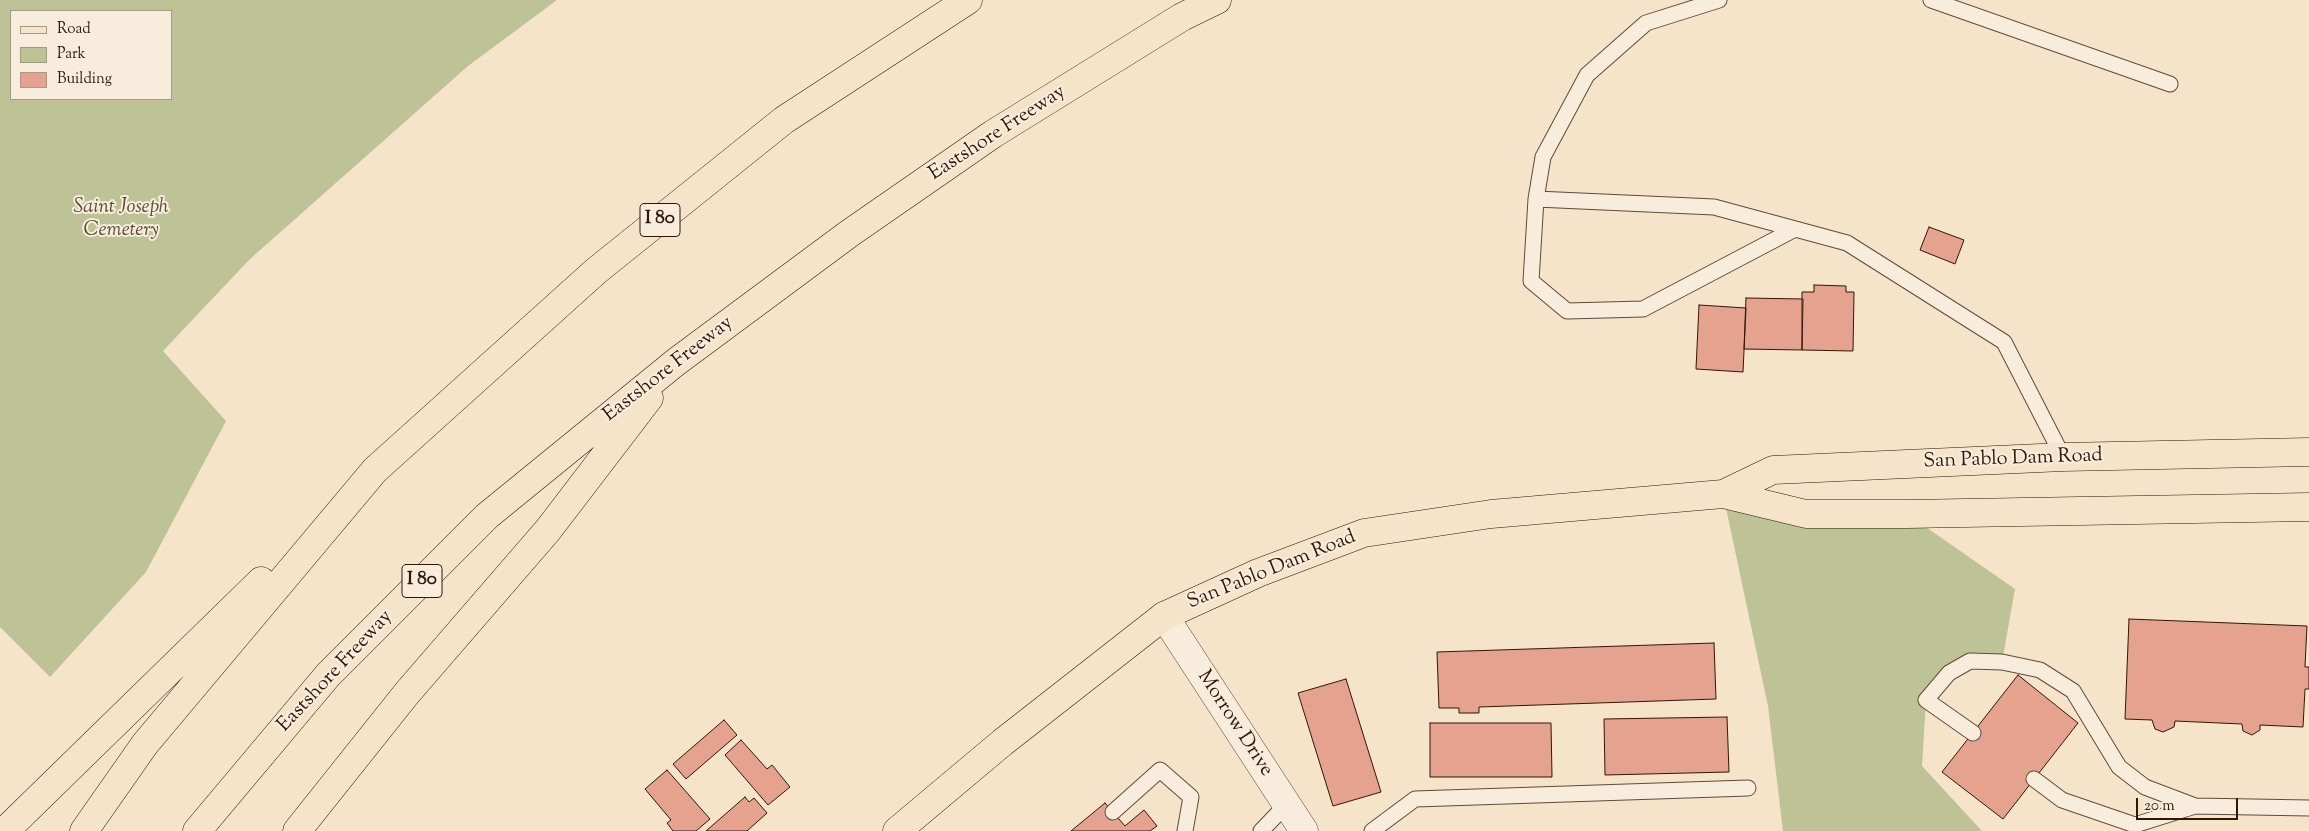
<!DOCTYPE html>
<html>
<head>
<meta charset="utf-8">
<style>
  body { margin:0 }
  #map { position:relative; width:2309px; height:831px; overflow:hidden; background:#f5e3ca; font-family:"Sorts Mill Goudy",serif }
  canvas { display:block }
  .legend { position:absolute; left:10px; top:10px; width:162px; height:90px; box-sizing:border-box; background:#f8eddd; border:1px solid #a89788; margin:0; padding:6px 9px; list-style:none; font-size:15px; color:#301709 }
  .legend li { display:flex; align-items:center; gap:10px; height:25px }
  .legend b { width:25px; border:1px solid #a89788 }
  .scale { position:absolute; left:2136px; top:798px; width:102px; height:22px; box-sizing:border-box; border:2px solid #301709; border-top:0; padding-left:6px; font-size:15px; line-height:18px; white-space:nowrap; color:#301709; -webkit-text-stroke:4px #f8eddd; paint-order:stroke }
</style>
</head>
<body>
<div id="map">
<canvas width="2309" height="831"></canvas>
<ul class="legend">
<li><b style="height:6px;background:#f5e3ca"></b>Road</li>
<li><b style="height:14px;background:#bdc396"></b>Park</li>
<li><b style="height:14px;background:#e4a28f"></b>Building</li>
</ul>
<div class="scale">20 m</div>
</div>
<script>
const ctx = document.querySelector('canvas').getContext('2d');
ctx.lineJoin = 'round';
function fill(path, color) {
  ctx.fillStyle = color;
  ctx.fill(path, 'evenodd');
}
function shape(rows) {
  const path = new Path2D();
  for (const r of rows) {
    path.moveTo(r[0], r[1]);
    for (let i = 2; i < r.length; i += 2) path.lineTo(r[i], r[i + 1]);
  }
  return path;
}
function trace(path, color, width, dash) {
  ctx.strokeStyle = color;
  ctx.lineWidth = width;
  ctx.lineCap = dash ? 'butt' : 'round';
  ctx.setLineDash(dash || []);
  ctx.stroke(path);
}
function drawText(font, color, halo, rows, align = 'center') {
  ctx.font = font + ' "Sorts Mill Goudy",serif';
  ctx.lineWidth = 4;
  ctx.setLineDash([]);
  ctx.textBaseline = 'middle';
  ctx.strokeStyle = halo;
  ctx.fillStyle = color;
  for (const [text, x, y, turn = 0] of rows) {
    ctx.save();
    ctx.translate(x, y);
    ctx.rotate((+turn || 0) * Math.PI / 180);
    ctx.textAlign = isNaN(turn) ? turn : align;
    if (halo) ctx.strokeText(text, 0, 0);
    ctx.fillText(text, 0, 0);
    ctx.restore();
  }
}
const green = shape([
  [0,0,557,0,468,66,250,259,163,351,226,421,146,572,50,677,0,627],
  [11,11,171,11,171,99,11,99],
  [1723,494,1907,514,2015,589,2002,662,1970,661,1926,700,1922,766,1982,831,1783,831,1768,706]
]);
const building = shape([
  [1929,227,1964,240,1955,264,1920,250,1929,227],
  [1814,285,1846,286,1846,292,1854,292,1853,351,1802,350,1802,292,1814,292,1814,285],
  [1746,298,1803,299,1802,350,1744,349,1746,298],
  [1699,305,1746,308,1743,372,1696,369,1699,305],
  [2129,619,2307,626,2305,667,2309,667,2309,689,2305,689,2303,727,2260,725,2260,730,2252,735,2243,731,2242,724,2175,721,2174,727,2163,732,2155,729,2152,720,2125,719,2129,619],
  [1714,643,1716,699,1479,707,1479,713,1459,713,1459,708,1439,708,1437,652,1714,643],
  [2018,675,2078,723,2003,819,1942,772,2018,675],
  [1346,679,1381,792,1333,806,1298,693,1346,679],
  [1727,717,1729,772,1605,775,1604,719,1727,717],
  [724,720,737,735,686,779,673,764,724,720],
  [1430,723,1551,723,1552,777,1430,777,1430,723],
  [741,740,767,769,772,765,790,787,768,805,725,755,741,740],
  [667,770,710,819,696,831,673,831,667,823,671,820,645,789,667,770],
  [745,797,749,802,754,798,767,813,747,831,706,831,745,797],
  [1105,803,1125,826,1144,810,1157,826,1150,831,1071,831,1105,803]
]);
const service = shape([
  [1719,0,1646,23,1587,75,1543,157,1536,199,1714,207,1847,243,2004,342,2063,457],
  [1931,0,2170,84],
  [1536,199,1531,281,1567,311,1643,309,1795,229],
  [1973,733,1926,700,1949,673,1970,661,2002,662,2040,670,2073,691,2119,767,2145,787,2195,806,2135,825,2062,800,2034,779],
  [2195,806,2309,808],
  [1113,812,1160,770,1191,797,1185,831],
  [1261,831,1287,804],
  [1372,831,1415,799,1748,788]
]);
const minor = shape([
  [1164,616,1304,831]
]);
const primary = shape([
  [1723,494,1773,470,2063,457,2309,452],
  [897,831,1003,742,1164,616,1258,573,1364,533,1491,514,1723,494,1806,514,1907,514,2309,507]
]);
const motorway = shape([
  [5,831,261,581],
  [84,831,145,744,375,470,596,271,784,120,968,0],
  [197,831,328,675,487,516,676,362,850,233,993,134,1182,17,1217,0],
  [297,831,407,693,548,530,649,398]
]);
const shields = [
  [660,220,40],
  [422,581,40]
];
const shieldNames = [
  ["I 80",660,220],
  ["I 80",422,581]
];
const streetNames = [
  ["Eastshore Freeway",998,134,-33],
  ["Eastshore Freeway",669,370,-38],
  ["San Pablo Dam Road",2013,460,-2],
  ["San Pablo Dam Road",1272,571,-22],
  ["Eastshore Freeway",336,672,-47],
  ["Morrow Drive",1234,724,57]
];
const parkNames = [
  ["Saint Joseph",121,209],
  ["Cemetery",121,232]
];
fill(green, '#bdc396');
fill(building, '#e4a28f');
trace(building, '#301709', 1);
trace(service, '#614a39', 17);
trace(minor, '#614a39', 29);
trace(primary, '#301709', 29);
trace(motorway, '#301709', 29);
trace(service, '#f8eddd', 15);
trace(minor, '#f8eddd', 28);
trace(primary, '#f5e3ca', 28);
trace(motorway, '#f5e3ca', 28);
for (const [x, y, w] of shields) {
  const box = new Path2D();
  box.roundRect(x - w / 2, y - 16.5, w, 33, 4);
  ctx.fillStyle = '#f8eddd';
  ctx.fill(box);
  trace(box, '#301709', 1);
}
drawText('bold 19px', '#301709', null, shieldNames);
drawText('20px', '#301709', '#f8eddd', streetNames);
drawText('italic 20px', '#5a4b33', '#f8eddd', parkNames);
</script>
</body>
</html>
